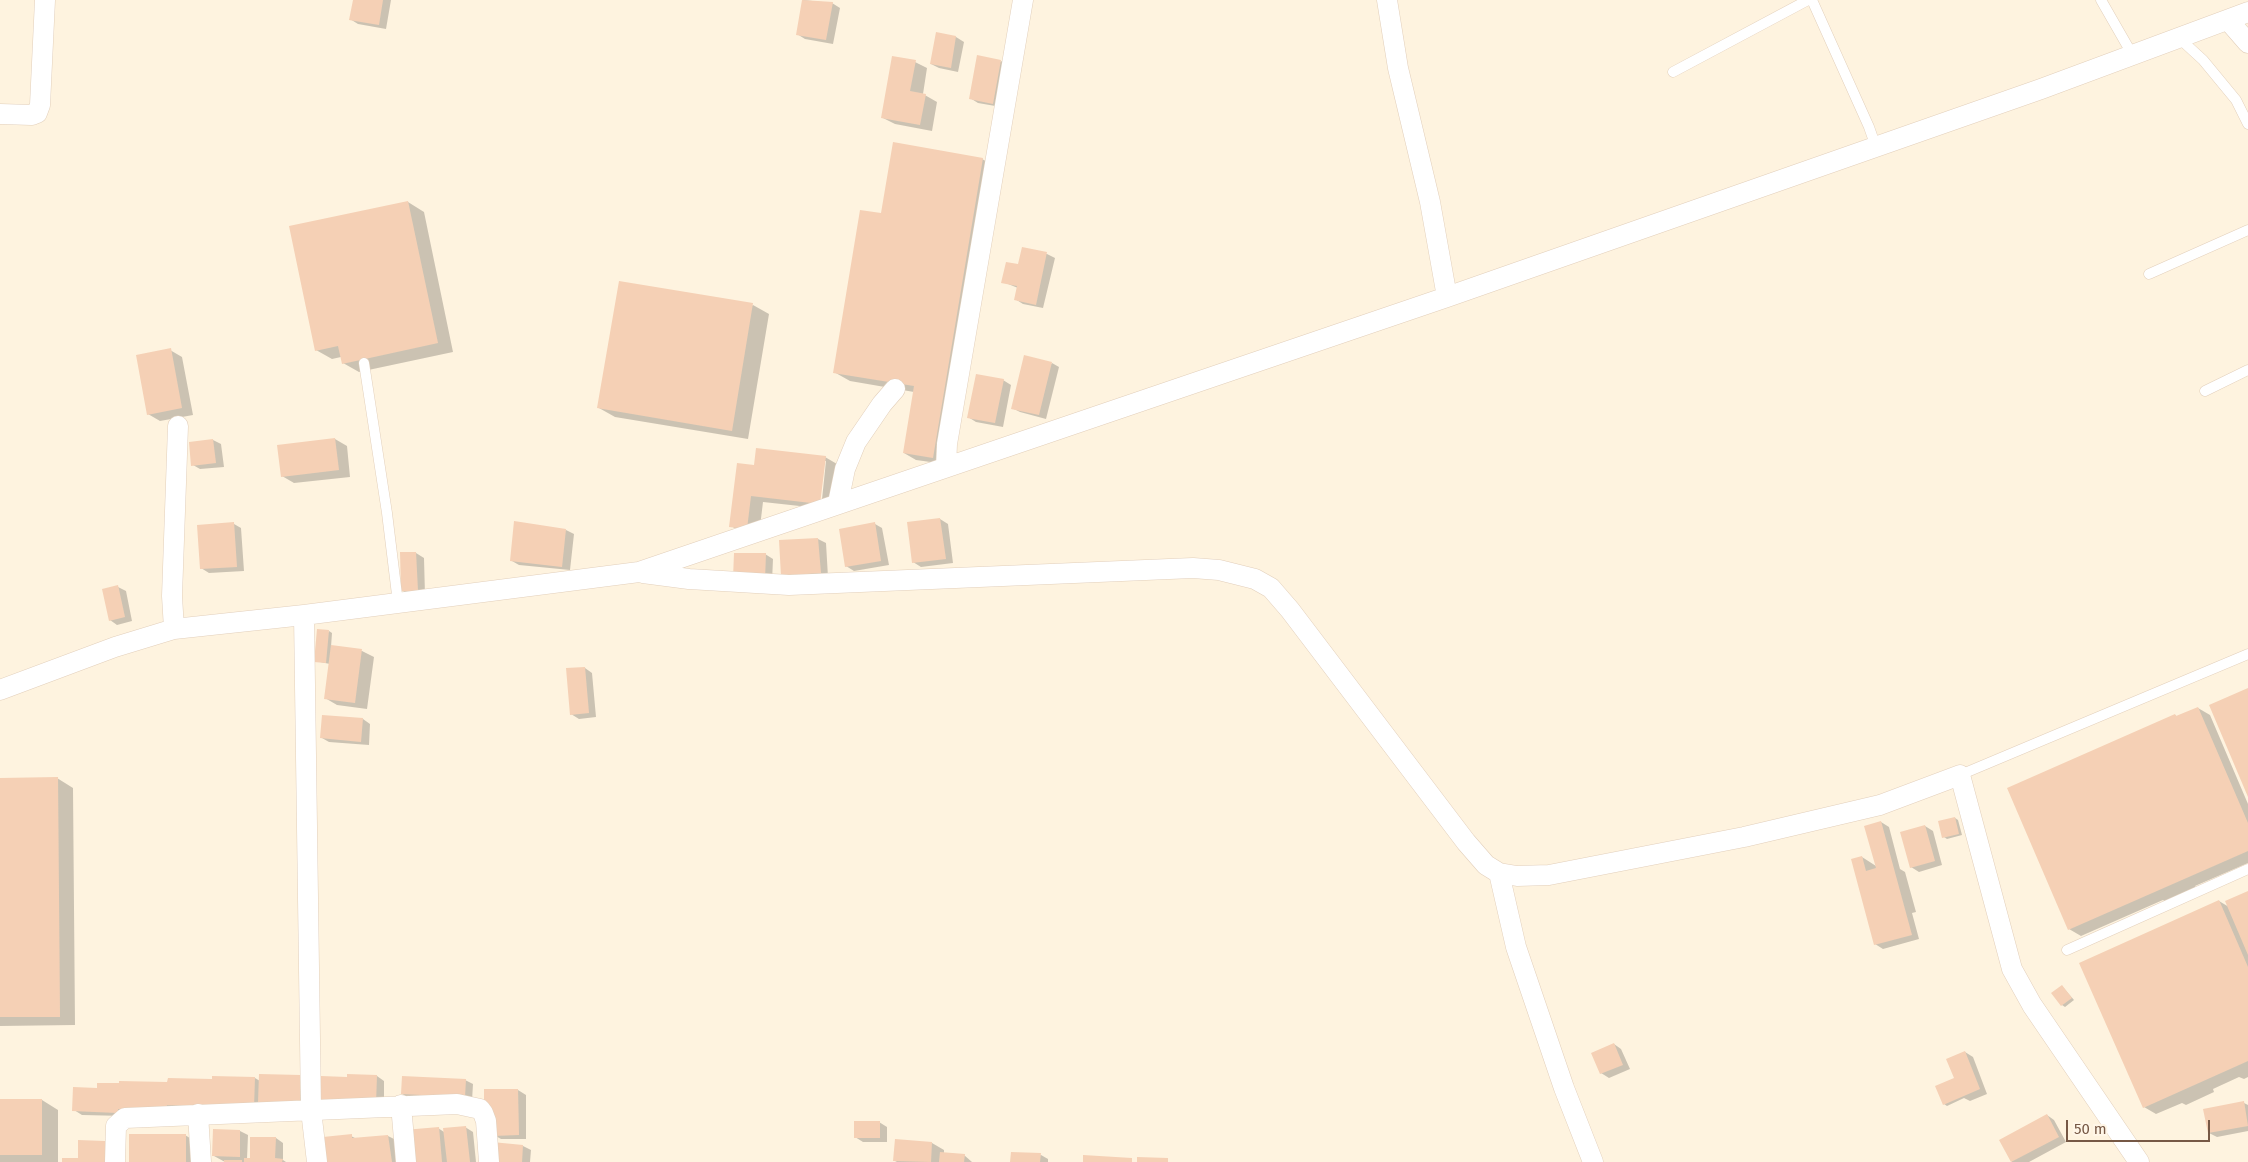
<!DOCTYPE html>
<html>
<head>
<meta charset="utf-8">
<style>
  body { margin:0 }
  #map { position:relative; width:2248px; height:1162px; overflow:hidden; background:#fef3df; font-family:"Fira Sans",sans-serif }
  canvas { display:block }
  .scale { position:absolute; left:2066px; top:1120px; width:144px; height:22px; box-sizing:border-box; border:2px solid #765845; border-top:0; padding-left:6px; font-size:15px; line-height:18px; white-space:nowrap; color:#765845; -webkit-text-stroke:4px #fff6e7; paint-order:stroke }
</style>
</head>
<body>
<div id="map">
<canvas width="2248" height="1162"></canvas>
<div class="scale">50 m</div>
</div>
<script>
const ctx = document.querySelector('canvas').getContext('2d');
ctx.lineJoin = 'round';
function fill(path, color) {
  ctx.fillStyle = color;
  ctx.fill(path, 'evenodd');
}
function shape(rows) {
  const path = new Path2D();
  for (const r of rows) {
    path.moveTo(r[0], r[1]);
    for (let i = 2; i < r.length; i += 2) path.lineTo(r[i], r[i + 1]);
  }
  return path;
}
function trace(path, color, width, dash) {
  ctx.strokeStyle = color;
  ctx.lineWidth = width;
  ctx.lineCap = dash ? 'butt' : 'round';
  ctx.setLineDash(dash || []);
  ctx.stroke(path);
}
const shadow = shape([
  [354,0,391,0,386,29,358,24,350,19],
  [803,0,832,3,840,8,833,44,805,39,797,34],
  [937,34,956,37,964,42,958,72,939,68,931,64],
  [1001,61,1009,66,1001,107,978,103,970,98],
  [915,62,927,68,923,94,937,102,932,131,895,124,883,118],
  [982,159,998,168,945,464,916,460,904,453,914,392,850,381,834,372,882,215],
  [408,202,424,212,453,352,359,372,343,363,341,357,332,359,316,350],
  [1023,248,1047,254,1055,258,1043,308,1023,304,1015,299,1018,288,1003,282,1019,266],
  [753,305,769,314,748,439,615,417,599,408],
  [170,350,182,357,193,415,160,421,148,414],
  [1052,363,1059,367,1046,419,1020,412,1012,408],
  [1003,380,1011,385,1003,427,976,422,968,417],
  [335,439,347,446,350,477,294,483,282,476],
  [213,440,221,444,224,467,200,469,193,465,190,443],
  [825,457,837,464,832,510,821,509,826,461,824,461,818,508,763,502,759,535,743,533,731,526,756,466],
  [940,519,948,524,953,563,921,567,913,562],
  [234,524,241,528,244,571,209,573,201,568],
  [875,524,882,528,889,565,854,571,846,566],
  [566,530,574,534,570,570,519,565,512,561],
  [818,539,826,543,828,577,790,579],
  [416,553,424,558,425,595,410,595,403,591],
  [765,554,773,559,772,582,742,581],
  [118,587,126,591,132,621,117,625,110,620],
  [329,631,332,633,331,647,362,651,374,657,367,709,337,705,325,698,330,664,315,661],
  [585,668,592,673,596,717,579,719,571,714],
  [2198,708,2210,715,2248,804,2248,863,2195,886,2197,890,2167,903,2163,900,2081,936,2069,929,2175,715,2178,717],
  [363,719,370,724,369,745,329,742,322,738],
  [57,778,73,788,75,1025,0,1026,0,779],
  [1955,818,1958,820,1962,835,1947,839,1944,837],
  [1881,822,1889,827,1900,869,1905,872,1916,912,1912,913,1919,939,1883,949,1875,944,1862,857,1876,866],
  [1925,826,1933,831,1942,865,1919,872,1911,867],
  [2248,892,2248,1077,2244,1079,2239,1077,2213,1089,2214,1092,2186,1105,2182,1103,2156,1114,2144,1107,2219,901,2229,907],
  [2062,986,2074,1000,2065,1007,2062,1005],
  [1614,1044,1621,1049,1630,1069,1609,1078,1601,1073],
  [1965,1052,1973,1057,1987,1094,1970,1101,1964,1098,1947,1106,1944,1104],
  [301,1076,308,1108,125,1116,82,1115,74,1110,98,1090,255,1078,260,1081],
  [377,1076,384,1081,384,1107,322,1078],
  [465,1080,473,1084,472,1101,410,1098,402,1094],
  [485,1090,518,1090,526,1095,526,1139,501,1139,494,1135],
  [42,1100,58,1110,58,1162,0,1162,0,1101],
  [2244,1103,2248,1105,2248,1131,2217,1137,2209,1133],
  [2047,1115,2054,1120,2066,1142,2029,1162,2012,1162,2001,1140],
  [879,1122,887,1127,887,1142,863,1142,855,1137],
  [465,1127,473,1132,476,1162,409,1162,438,1128,444,1132],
  [240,1131,248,1135,247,1159,251,1159,276,1138,283,1143,283,1160,286,1162,225,1162,214,1156],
  [185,1135,193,1140,194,1162,131,1162],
  [351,1136,357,1139,388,1136,396,1140,398,1162,327,1162],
  [896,1140,932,1143,944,1150,944,1154,964,1155,972,1162,897,1162,895,1161],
  [493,1143,523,1146,531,1150,530,1162,492,1162],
  [1041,1155,1048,1159,1048,1162,1011,1162]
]);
const building = shape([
  [353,0,383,0,379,25,349,20],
  [802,0,833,2,826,40,796,35],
  [936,32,956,36,951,68,930,64],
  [977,55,1001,60,993,104,969,99],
  [892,56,916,60,910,91,926,94,920,125,881,118],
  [893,142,983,158,933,458,903,453,914,386,833,373,860,210,881,213],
  [408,201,438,343,342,364,338,346,315,351,289,226],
  [1022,247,1047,252,1036,305,1014,300,1017,286,1001,283,1006,262,1018,264],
  [619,281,753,303,732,431,597,408],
  [171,348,182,408,147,415,136,355],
  [1024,355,1052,362,1039,415,1011,409],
  [976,374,1004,379,995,423,967,418],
  [335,438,339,470,281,477,277,445],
  [213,439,216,463,191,466,189,442],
  [756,448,826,456,820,504,751,496,747,529,729,527,737,463,754,465],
  [940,518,946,559,912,563,907,522],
  [514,521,566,529,562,567,510,561],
  [234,522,237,567,200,569,197,525],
  [875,522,881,561,845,567,839,529],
  [818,538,821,573,781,576,779,540],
  [400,552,416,552,418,591,401,591],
  [734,553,766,553,765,579,733,578],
  [118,585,125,617,109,621,102,589],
  [317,629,329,630,326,663,314,662],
  [331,645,362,649,355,703,324,699],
  [585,667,589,713,570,715,566,668],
  [2248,688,2248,797,2209,705],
  [2198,707,2248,823,2248,851,2068,930,2007,788,2175,714,2176,716],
  [322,715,363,718,361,742,320,738],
  [58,777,60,1017,0,1017,0,778],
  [1955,817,1959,834,1942,838,1938,821],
  [1881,821,1912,935,1874,945,1851,859,1862,856,1866,871,1876,868,1864,826],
  [1925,825,1935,861,1910,868,1900,832],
  [2248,891,2248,955,2225,901],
  [2219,900,2248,967,2248,1061,2143,1108,2079,963],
  [2062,985,2072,998,2061,1006,2051,993],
  [1614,1043,1623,1065,1600,1074,1591,1053],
  [1965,1051,1980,1089,1943,1105,1935,1086,1954,1078,1946,1059],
  [259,1074,301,1075,300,1104,258,1103],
  [347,1074,377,1075,376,1103,320,1101,321,1076,347,1077],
  [212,1076,255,1077,254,1107,167,1105,166,1110,118,1109,118,1113,72,1111,73,1087,97,1088,97,1083,119,1083,119,1081,167,1082,168,1078,212,1079],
  [402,1076,466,1079,465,1097,401,1094],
  [484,1089,518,1089,519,1135,492,1136,484,1110],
  [0,1099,42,1099,42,1155,0,1155],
  [2244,1101,2248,1126,2208,1133,2203,1109],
  [2047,1114,2059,1137,2011,1162,1999,1140],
  [854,1121,880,1121,880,1138,854,1138],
  [466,1126,470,1162,447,1162,443,1128],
  [439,1127,442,1162,408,1162,404,1130],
  [213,1129,240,1130,240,1157,212,1156],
  [129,1134,186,1134,186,1162,129,1162],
  [352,1134,352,1138,388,1135,392,1162,326,1162,323,1137],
  [250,1137,276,1137,275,1158,283,1159,282,1162,244,1162,244,1158,250,1158],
  [895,1139,932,1142,931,1162,893,1161],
  [78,1140,105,1141,105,1162,62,1162,62,1158,78,1158],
  [492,1142,523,1145,522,1162,491,1162],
  [940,1152,965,1154,964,1162,939,1162],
  [1011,1152,1041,1153,1040,1162,1010,1162],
  [1083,1155,1132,1158,1132,1162,1083,1162],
  [1137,1157,1168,1158,1168,1162,1137,1162],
  [224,1160,242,1160,242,1162,224,1162]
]);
const lane = shape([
  [1812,0,1869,127,1876,147],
  [2101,0,2132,54],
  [2179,38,2203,60,2236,100,2248,124],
  [1673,72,1808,0],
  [2149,274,2248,230],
  [364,363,387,513,398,603],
  [2205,391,2248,370],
  [1960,775,2248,654],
  [2067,950,2248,869]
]);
const street = shape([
  [1387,0,1398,68,1430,202,1447,297],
  [2228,20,2248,43],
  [0,114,32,115,37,113,40,105,45,0],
  [946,467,947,444,1023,0],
  [838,503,845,469,856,442,882,404,895,389],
  [643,573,689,579,789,585,1193,568,1219,570,1255,579,1271,588,1290,610,1466,842,1486,865,1499,873,1517,876,1549,875,1744,837,1880,805,1960,775,2012,969,2032,1005,2139,1162],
  [304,615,311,1110,317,1162],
  [174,629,172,596,178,426],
  [0,690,115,647,174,629,304,615,639,572,1447,297,2041,89,2248,12],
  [1499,873,1516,947,1564,1088,1593,1162],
  [401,1105,406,1162],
  [198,1114,201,1162],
  [115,1162,116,1126,125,1118,457,1104,480,1109,483,1113,486,1121,489,1162]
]);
fill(shadow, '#0003');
fill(building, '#f5d0b5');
trace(lane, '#e2cfbb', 11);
trace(street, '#e2cfbb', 21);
trace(lane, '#fff', 10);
trace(street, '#fff', 20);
</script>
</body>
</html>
